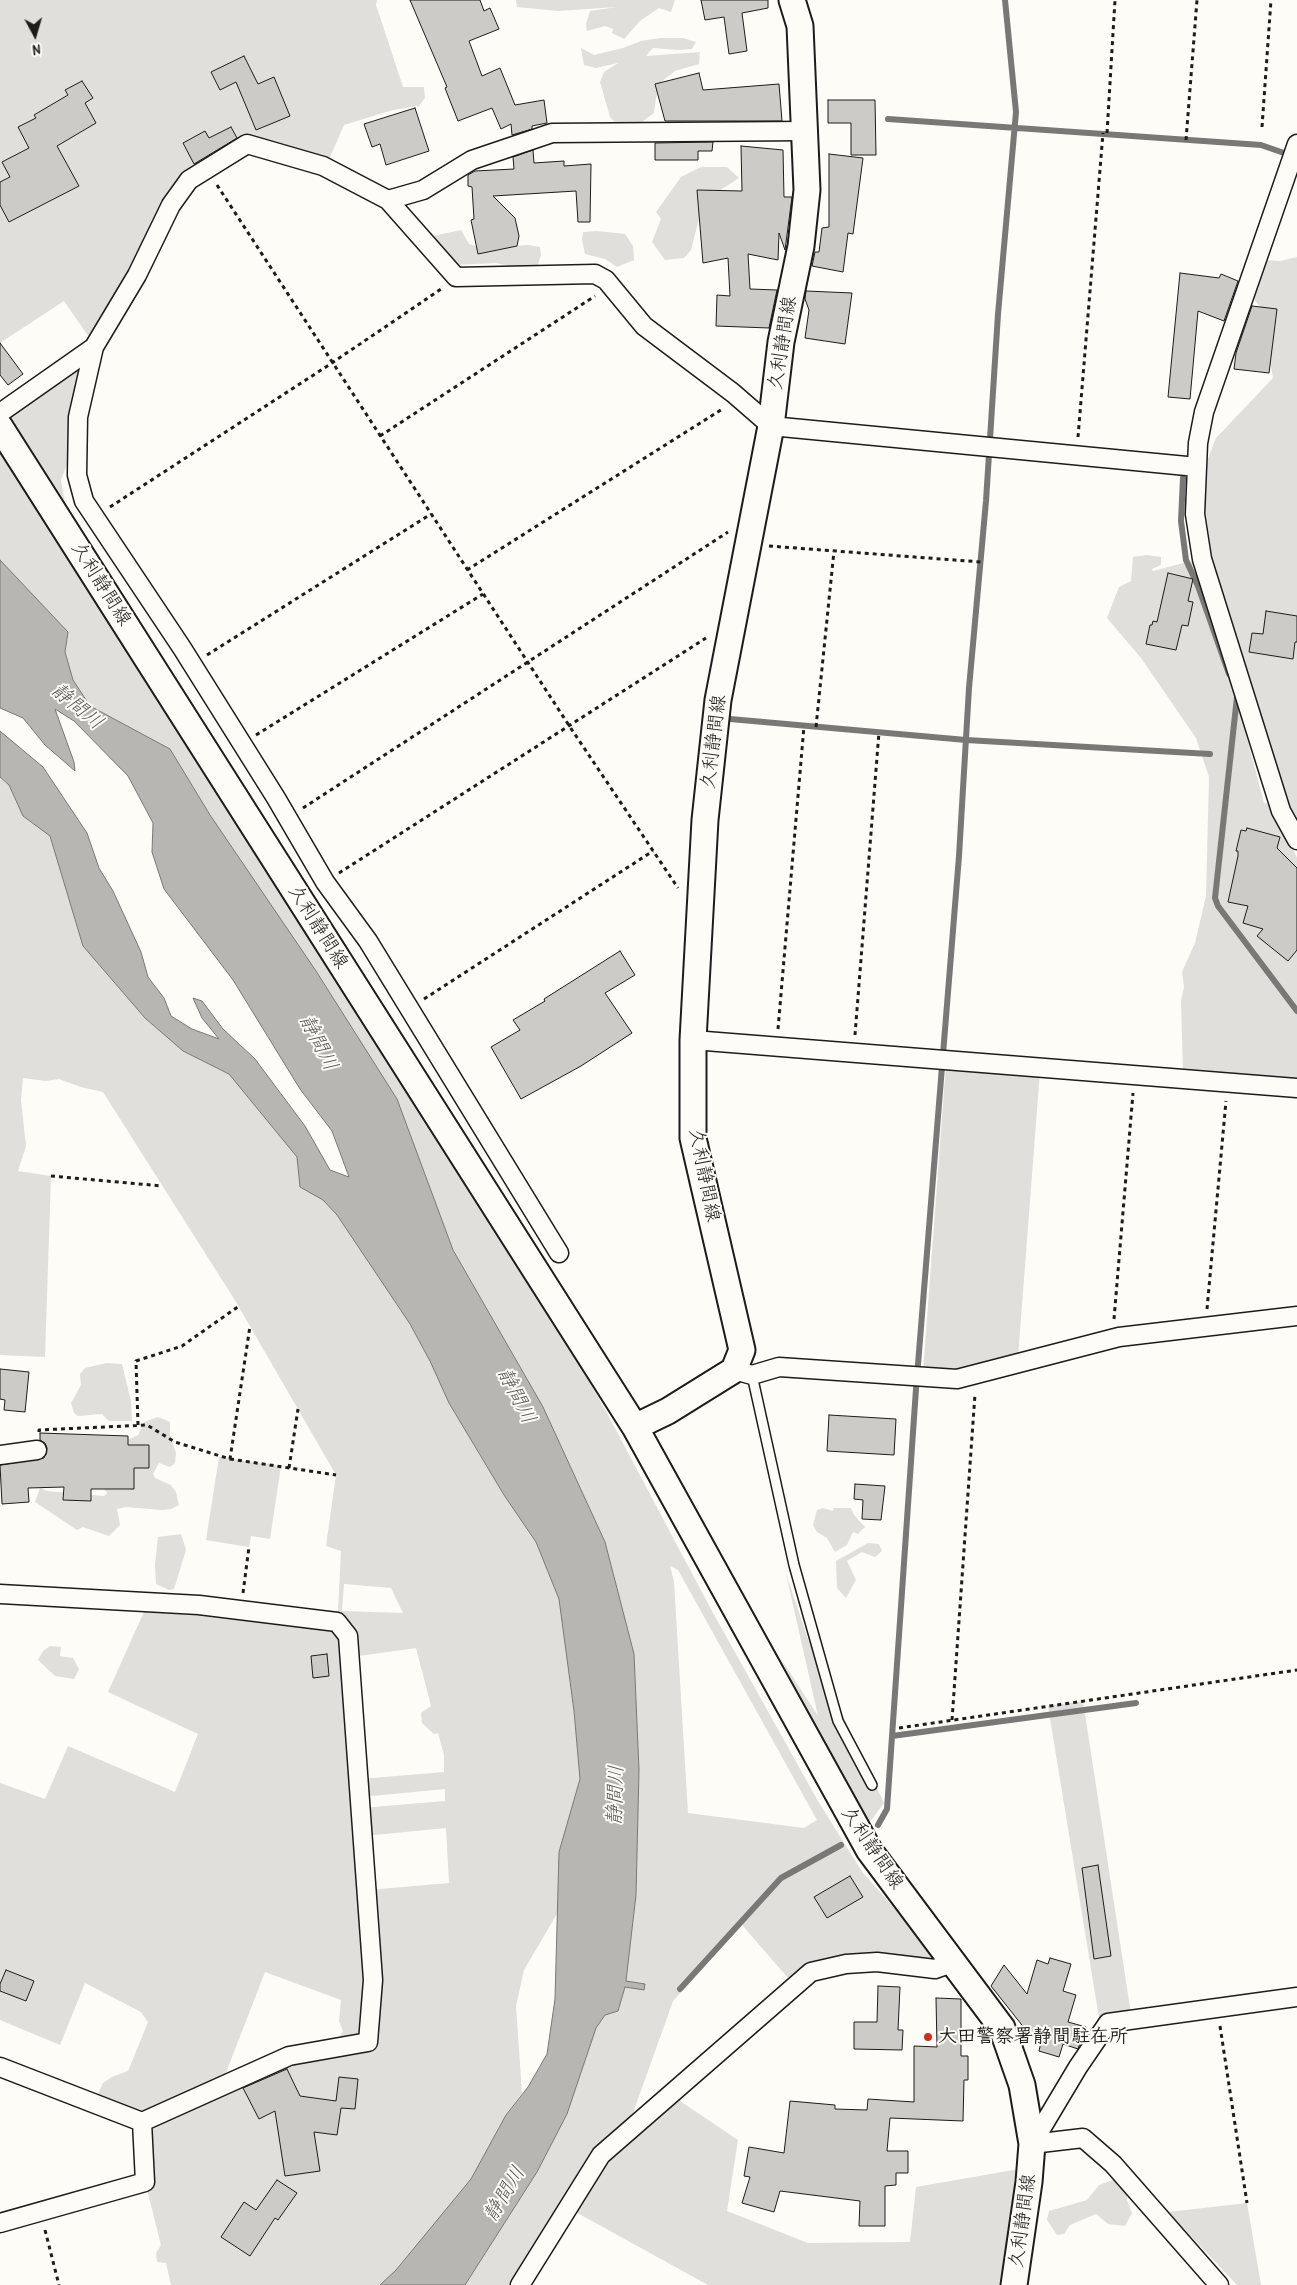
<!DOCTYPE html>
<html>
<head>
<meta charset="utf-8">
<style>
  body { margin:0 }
  #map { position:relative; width:1297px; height:2285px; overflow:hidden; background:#fdfcf7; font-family:"Patrick Hand",sans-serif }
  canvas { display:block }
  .north { position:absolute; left:10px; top:10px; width:50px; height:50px; -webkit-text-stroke:4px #fdfcf7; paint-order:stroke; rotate:174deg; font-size:14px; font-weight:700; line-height:20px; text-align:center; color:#1c1c1c }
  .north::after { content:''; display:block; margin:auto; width:18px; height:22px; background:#1c1c1c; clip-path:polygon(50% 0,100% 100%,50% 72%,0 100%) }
</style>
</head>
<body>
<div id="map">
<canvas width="1297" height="2285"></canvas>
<div class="north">N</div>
</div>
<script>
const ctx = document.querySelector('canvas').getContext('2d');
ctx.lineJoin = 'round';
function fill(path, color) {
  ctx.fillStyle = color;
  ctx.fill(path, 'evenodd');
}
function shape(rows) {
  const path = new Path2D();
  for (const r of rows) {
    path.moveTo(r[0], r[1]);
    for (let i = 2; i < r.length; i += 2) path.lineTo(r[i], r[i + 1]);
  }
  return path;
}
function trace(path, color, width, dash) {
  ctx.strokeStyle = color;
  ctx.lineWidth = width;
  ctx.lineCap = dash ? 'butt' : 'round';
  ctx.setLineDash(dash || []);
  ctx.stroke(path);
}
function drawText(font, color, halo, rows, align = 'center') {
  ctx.font = font + ' "Patrick Hand","Klee One",sans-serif';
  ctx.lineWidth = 4;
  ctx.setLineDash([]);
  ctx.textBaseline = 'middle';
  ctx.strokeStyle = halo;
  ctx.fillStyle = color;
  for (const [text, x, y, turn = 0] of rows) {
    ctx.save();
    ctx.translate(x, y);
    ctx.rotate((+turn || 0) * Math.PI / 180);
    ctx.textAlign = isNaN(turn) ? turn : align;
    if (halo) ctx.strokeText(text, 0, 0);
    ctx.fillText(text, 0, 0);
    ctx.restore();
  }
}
const green = shape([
  [0,0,377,0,376,5,403,87,424,87,425,98,419,106,393,110,344,125,327,164,247,140,160,209,91,340,64,301,0,343],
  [516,0,675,0,671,12,659,8,640,21,624,39,612,33,613,29,605,26,587,31,586,24,590,11,617,7,558,11,517,7],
  [660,38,683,38,696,42,692,49,678,50,653,48,646,56,700,52,699,64,675,71,661,82,656,98,654,113,639,124,618,126,610,117,600,82,604,72,618,63,596,68,584,65,581,48,594,55,623,48,641,41],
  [701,167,727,167,739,178,719,191,700,215,691,250,684,258,665,260,652,242,661,219,656,212,681,177],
  [461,230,469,244,482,248,528,245,540,247,541,255,536,271,496,263,454,265,436,249,433,236],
  [597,231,625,234,633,246,634,260,617,267,605,259,585,254,582,240,583,232],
  [1297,257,1297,826,1277,787,1212,558,1203,492,1206,464,1216,438,1273,378,1260,307,1253,298,1251,286,1264,260,1280,261],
  [86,358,73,449,61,480,67,515,2,419],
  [0,441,527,1272,608,1415,712,1611,818,1801,851,1854,863,1873,942,1962,837,1956,804,1966,788,1978,742,1925,673,2001,633,2113,601,2148,513,2285,465,2285,537,2172,567,2114,596,2028,626,1981,636,1895,639,1770,634,1654,605,1542,543,1407,453,1250,397,1099,316,971,210,815,170,749,90,706,73,680,65,652,68,632,0,560],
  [670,1566,678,1570,817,1820,804,1828,688,1813,674,1582],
  [1147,555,1161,557,1161,565,1152,569,1153,571,1191,561,1208,589,1264,803,1273,805,1297,858,1297,1081,1183,1071,1181,1001,1184,987,1182,972,1195,943,1206,896,1209,777,1196,738,1141,658,1107,618,1119,587,1131,581,1133,557],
  [0,778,9,785,23,816,50,836,83,946,145,1018,183,1051,229,1074,297,1157,300,1187,323,1200,337,1215,410,1324,430,1361,449,1403,504,1495,536,1542,559,1599,574,1711,580,1779,559,1852,558,1912,524,1970,516,2006,522,2093,506,2115,471,2179,396,2270,380,2285,171,2285,166,2263,157,2262,156,2253,161,2245,146,2185,142,2122,289,2057,368,2043,368,1890,449,1883,446,1828,364,1836,362,1808,445,1801,445,1789,361,1797,360,1779,444,1772,444,1755,438,1733,434,1734,422,1723,421,1713,431,1706,416,1648,352,1657,339,1619,198,1604,338,1611,341,1551,326,1546,336,1475,236,1302,103,1092,81,1087,59,1079,46,1081,23,1078,21,1100,26,1146,18,1171,51,1176,45,1357,0,1355],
  [344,1584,391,1588,403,1613,342,1611],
  [946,1064,1040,1071,1018,1357,969,1371,923,1372],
  [107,1363,122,1364,131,1401,132,1421,109,1421,102,1414,78,1416,74,1413,71,1403,81,1385,80,1374,85,1368],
  [158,1417,170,1422,170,1436,176,1453,175,1463,170,1467,159,1463,153,1474,155,1478,171,1485,176,1492,179,1505,171,1509,162,1510,126,1507,117,1509,120,1525,109,1536,83,1527,77,1530,35,1502,40,1488,47,1491,104,1496,107,1493,101,1484,125,1441,138,1435,144,1422],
  [219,1457,281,1466,270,1539,251,1536,249,1547,206,1540],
  [823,1508,833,1511,834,1508,851,1508,854,1515,865,1527,858,1534,853,1532,847,1545,835,1552,827,1538,817,1532,813,1525,817,1510],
  [181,1534,186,1550,174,1589,169,1590,156,1584,155,1565,158,1537],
  [868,1543,879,1544,882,1551,875,1557,862,1552,847,1561,856,1580,846,1598,837,1588,836,1561],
  [786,1574,810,1645,884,1803,869,1823,834,1767,780,1657,818,1716],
  [147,1605,336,1623,346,1637,371,1980,365,2040,335,2045,343,2031,339,2021,341,2000,265,1972,222,2083,143,2119,97,2096,103,2083,112,2077,128,2071,148,2022,141,2012,85,1983,60,2045,0,2020,0,1783,45,1799,68,1746,175,1792,198,1734,108,1692],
  [50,1646,61,1647,60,1656,73,1658,79,1669,74,1679,55,1676,38,1660,43,1651],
  [1083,1701,1131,2014,1100,2024,1048,1706],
  [674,2097,738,2140,727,2211,808,2243,910,2242,916,2187,1019,2169,999,2285,708,2285,572,2210,603,2160],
  [1118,2178,1128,2193,1127,2200,1132,2213,1125,2226,1108,2224,1096,2214,1070,2225,1064,2234,1057,2235,1047,2220,1049,2211,1087,2200,1099,2185],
  [1247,2203,1261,2285,1237,2285,1168,2212]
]);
const water = shape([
  [0,560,68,632,65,652,73,680,90,706,170,749,210,815,316,971,397,1099,453,1250,543,1407,605,1542,634,1654,639,1770,636,1895,626,1981,645,1984,644,1990,625,1987,618,2011,605,2015,596,2028,567,2114,537,2172,465,2285,380,2285,396,2270,471,2179,506,2115,528,2087,547,2054,555,1999,559,1852,580,1779,574,1711,559,1599,536,1542,504,1495,449,1403,430,1361,410,1324,337,1215,323,1200,300,1187,297,1157,229,1074,183,1051,145,1018,83,946,50,836,23,816,9,785,0,777,0,731,43,767,87,833,99,868,113,891,141,952,148,977,164,998,171,1016,192,1029,219,1039,202,1018,193,998,202,1001,223,1029,255,1059,305,1126,330,1170,349,1177,332,1131,300,1089,233,980,164,889,152,852,153,823,128,776,74,721,55,709,74,762,75,771,45,745,23,718,0,708,0,560]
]);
const stream = shape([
  [888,119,1261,145,1284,153],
  [1183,478,1181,521,1186,560,1198,586,1229,674],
  [1237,697,1215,898,1218,906,1297,1011],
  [730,719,966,740,1210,754],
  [892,1736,1136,1703],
  [878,1825,887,1809,916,1389,959,856,969,688,986,501,998,314,1016,112,1005,0],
  [680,1989,781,1878,841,1845]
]);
const building = shape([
  [410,0,480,0,484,11,490,8,499,29,469,41,482,76,500,68,515,105,544,100,547,123,532,126,532,129,512,135,511,124,501,129,492,108,458,121,445,88,447,87,410,0],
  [701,0,768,0,768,8,742,13,747,51,729,54,724,17,705,20,701,0],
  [244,56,258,84,274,77,290,116,256,130,236,82,220,90,211,72,244,56],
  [699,73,703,90,779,84,782,121,665,121,655,84,699,73],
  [82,81,93,98,85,103,96,123,57,146,79,186,9,222,0,205,0,182,10,177,2,162,29,148,18,127,36,118,34,115,68,95,65,90,82,81],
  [828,100,875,100,876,155,851,155,851,123,828,123,828,100],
  [415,108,429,151,386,165,380,144,372,147,364,124,415,108],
  [231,127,237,138,194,164,183,143,205,131,209,138,231,127],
  [713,142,712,151,698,151,698,160,655,160,655,143,713,142],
  [741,146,783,150,784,197,792,197,785,250,779,233,778,260,748,254,750,289,777,290,769,328,716,326,717,295,730,296,728,258,703,263,697,190,742,191,741,146],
  [533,150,534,163,564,161,564,166,591,164,590,222,578,222,576,191,493,196,515,218,519,236,517,246,478,254,471,220,474,219,472,187,468,186,468,175,475,171,514,169,513,157,533,150],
  [829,154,863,158,853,234,848,233,843,272,812,266,815,252,819,252,822,228,829,227,829,154],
  [1180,273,1219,278,1221,274,1238,281,1224,321,1198,311,1190,399,1168,397,1180,273],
  [806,291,852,293,845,344,805,338,809,310,805,299,806,291],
  [1252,306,1277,309,1269,373,1234,369,1236,353,1252,306],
  [0,343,23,374,8,385,0,375,0,343],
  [1168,573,1193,579,1188,601,1193,602,1188,626,1182,625,1176,650,1146,644,1150,625,1152,625,1153,621,1157,622,1168,573],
  [1266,611,1297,616,1297,642,1295,642,1293,659,1249,652,1252,633,1263,634,1266,611],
  [1247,828,1280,837,1277,848,1297,868,1297,950,1288,961,1257,936,1263,929,1243,923,1248,906,1228,902,1238,856,1238,851,1236,851,1241,830,1246,831,1247,828],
  [620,951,635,975,605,993,632,1033,581,1066,521,1099,491,1047,520,1030,513,1020,545,1001,544,999,620,951],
  [0,1369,29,1372,25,1412,4,1410,5,1400,0,1399,0,1369],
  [829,1415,896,1419,894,1455,827,1451,829,1415],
  [40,1433,128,1436,128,1445,149,1445,149,1468,134,1468,134,1489,91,1489,91,1501,63,1500,64,1487,28,1488,29,1502,2,1504,0,1465,44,1458,47,1448,45,1443,40,1440,40,1433],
  [855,1484,885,1486,881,1520,862,1519,863,1500,854,1499,855,1484],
  [327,1654,329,1676,313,1678,311,1656,327,1654],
  [1098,1865,1111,1956,1094,1959,1082,1868,1098,1865],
  [850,1876,863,1897,827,1918,814,1897,850,1876],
  [1050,1958,1071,1964,1063,1991,1076,1995,1068,2022,1086,2027,1078,2049,1063,2044,1059,2057,1039,2051,1042,2038,1029,2034,991,1986,1004,1965,1027,1994,1037,1960,1048,1964,1050,1958],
  [6,1970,34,1981,26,2001,0,1991,0,1984,6,1970],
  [878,1986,900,1987,898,2030,903,2030,902,2050,854,2049,854,2022,877,2022,878,1986],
  [936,1998,961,1999,961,2056,968,2056,968,2080,964,2080,963,2121,890,2118,887,2151,908,2151,908,2173,896,2173,896,2185,885,2186,885,2226,859,2226,860,2201,780,2191,774,2212,742,2203,750,2177,744,2176,749,2147,784,2153,790,2101,835,2105,835,2109,867,2110,868,2099,914,2102,914,2046,937,2047,936,1998],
  [287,2069,300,2096,336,2101,339,2077,358,2079,355,2109,341,2108,337,2135,314,2132,320,2171,285,2176,275,2111,259,2119,243,2088,287,2069],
  [277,2180,297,2193,278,2220,275,2218,250,2256,221,2237,244,2202,256,2210,277,2180]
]);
const path = shape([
  [1262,127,1271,0],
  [1107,133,1115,0],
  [1186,140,1197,0],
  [217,185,570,727,678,888],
  [380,436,595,296],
  [1078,437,1103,133],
  [110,507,332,363,441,289],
  [769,546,981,562],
  [467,570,724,408],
  [207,655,431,514],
  [816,727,834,551],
  [256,735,483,594],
  [303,808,728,532],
  [339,873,706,638],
  [424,999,653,851],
  [778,1029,804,726],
  [855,1035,879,732],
  [51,1176,162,1186],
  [1207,1309,1226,1101],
  [1114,1319,1133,1093],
  [138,1425,136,1361,182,1346,239,1306],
  [39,1432,39,1430,147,1425,175,1442,230,1459,250,1326],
  [230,1459,336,1475],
  [289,1468,298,1409],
  [243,1593,249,1547],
  [952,1720,975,1394],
  [899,1728,1297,1670],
  [1220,2026,1247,2203],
  [45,2230,59,2285]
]);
const service = shape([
  [752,1375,794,1565,838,1721,872,1785]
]);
const minor = shape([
  [1297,144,1204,412,1198,443,1195,514,1202,559,1281,811,1297,840],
  [388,200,423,190,472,160,552,133,804,131],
  [0,413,94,347],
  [693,1040,1297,1088],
  [559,1253,368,941,325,882,276,798,182,648,84,501,77,475,78,417,94,347,137,275,171,205,189,180,247,144,323,166,388,200,456,277,595,274,606,280,644,326,733,393,771,426,1197,467],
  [734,1370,752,1375,779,1367,957,1379,1119,1337,1297,1316],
  [0,1455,37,1450],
  [0,1594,199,1605,337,1622,348,1636,373,1980,368,2042,289,2056,142,2122],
  [0,2067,142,2122,145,2182,0,2223],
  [1032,2144,1078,2067,1108,2023,1297,1997],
  [1032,2144,1083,2138,1113,2164,1219,2285],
  [520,2285,601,2155,811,1972,846,1964,877,1962,935,1969,952,1963]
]);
const secondary = shape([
  [0,427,635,1427,869,1850,1002,2028,1022,2085,1032,2144,1029,2182,1014,2285],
  [635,1427,668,1411,734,1370,742,1350,693,1138,693,1040,705,820,718,700,771,426,781,342,801,246,807,190,800,26,792,0]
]);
const markers = [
  [928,2037,5,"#c8321e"]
];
const streetNames = [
  ["久利静間線",783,343,-81],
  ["久利静間線",101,584,58],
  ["久利静間線",714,742,-83],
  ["久利静間線",318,927,58],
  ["久利静間線",704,1175,79],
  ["久利静間線",872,1848,56],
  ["久利静間線",1023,2221,-82]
];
const poiNames = [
  ["大田警察署静間駐在所",938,2037]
];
const waterNames = [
  ["静間川",77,707,40],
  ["静間川",318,1043,63],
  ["静間川",516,1396,63],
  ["静間川",616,1795,-88],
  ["静間川",505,2194,-59]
];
fill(green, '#e0dfdb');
fill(water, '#b7b6b2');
trace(water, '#797876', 1);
trace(stream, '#797876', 6);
fill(building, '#cccbc8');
trace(building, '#1c1c1c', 1);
trace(service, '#1c1c1c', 12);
trace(minor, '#1c1c1c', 21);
trace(secondary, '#1c1c1c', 29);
trace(path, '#1c1c1c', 3, [4, 4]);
trace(service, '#fdfcf7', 9);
trace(minor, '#fdfcf7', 18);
trace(secondary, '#fdfcf7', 25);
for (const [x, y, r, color] of markers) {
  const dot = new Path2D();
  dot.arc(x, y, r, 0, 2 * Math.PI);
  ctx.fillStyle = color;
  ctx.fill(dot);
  trace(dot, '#fdfcf7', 2);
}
drawText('19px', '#1c1c1c', '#fdfcf7', streetNames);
drawText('bold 19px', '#1c1c1c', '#fdfcf7', poiNames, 'left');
drawText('italic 20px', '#5a5a58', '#fdfcf7', waterNames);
</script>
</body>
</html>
